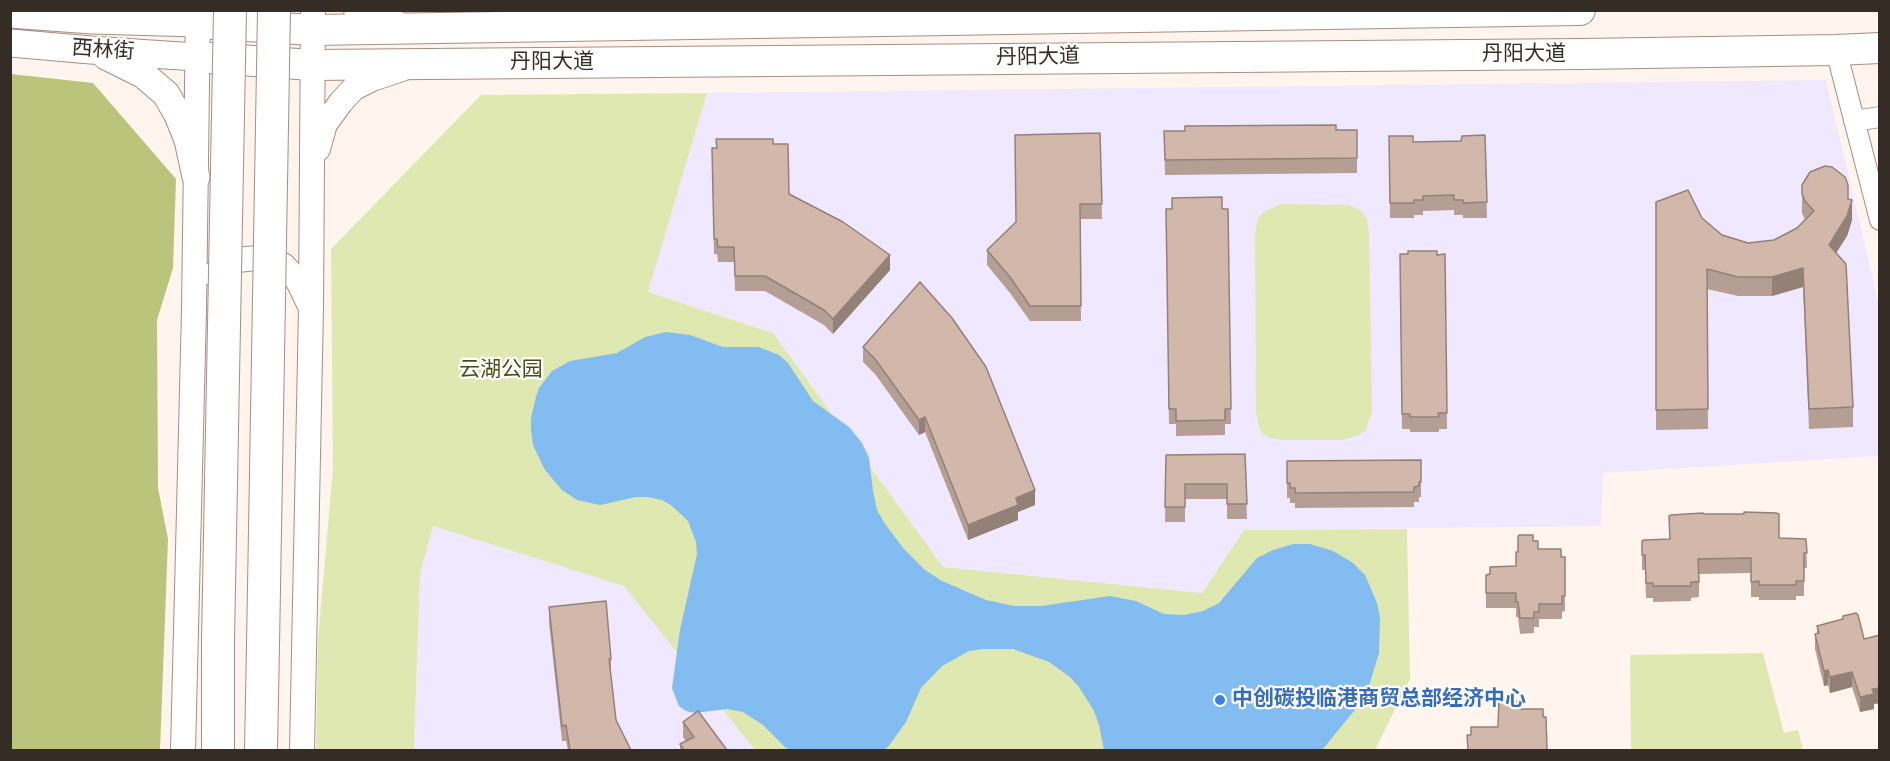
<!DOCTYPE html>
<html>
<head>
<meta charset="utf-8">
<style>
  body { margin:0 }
  #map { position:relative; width:1890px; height:761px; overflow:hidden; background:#fff4ee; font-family:"Titillium Web",sans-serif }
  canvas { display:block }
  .frame { position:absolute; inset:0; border:12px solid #362c26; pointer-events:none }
</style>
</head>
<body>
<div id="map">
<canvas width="1890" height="761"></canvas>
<div class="frame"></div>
</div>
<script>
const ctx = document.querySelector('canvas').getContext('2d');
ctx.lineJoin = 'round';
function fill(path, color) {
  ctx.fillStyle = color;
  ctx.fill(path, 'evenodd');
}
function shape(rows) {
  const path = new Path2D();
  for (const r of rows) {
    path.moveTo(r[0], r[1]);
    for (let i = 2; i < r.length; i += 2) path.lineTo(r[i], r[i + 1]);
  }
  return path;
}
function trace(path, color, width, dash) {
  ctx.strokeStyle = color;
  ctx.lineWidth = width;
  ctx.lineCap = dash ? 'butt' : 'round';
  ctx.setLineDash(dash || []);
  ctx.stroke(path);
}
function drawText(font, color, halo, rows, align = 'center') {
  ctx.font = font + ' "Titillium Web","Noto Sans SC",sans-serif';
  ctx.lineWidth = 4.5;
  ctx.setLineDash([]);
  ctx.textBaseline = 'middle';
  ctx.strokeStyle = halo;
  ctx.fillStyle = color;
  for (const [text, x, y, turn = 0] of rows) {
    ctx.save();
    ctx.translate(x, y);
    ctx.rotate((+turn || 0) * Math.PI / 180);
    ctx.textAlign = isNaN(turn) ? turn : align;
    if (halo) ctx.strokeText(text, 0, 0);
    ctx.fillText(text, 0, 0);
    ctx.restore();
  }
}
const commercial = shape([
  [1826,80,1879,305,1879,456,1603,473,1601,526,1244,530,1202,593,943,567,773,333,648,292,707,93],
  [433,526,625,586,755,750,414,750,420,574]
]);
const green = shape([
  [707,93,648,292,773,333,943,567,1202,593,1244,530,1407,529,1410,679,1375,750,755,750,624,586,433,526,420,574,414,750,316,750,318,639,333,468,331,249,481,95],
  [1282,204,1349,205,1360,210,1367,219,1369,234,1372,412,1365,431,1357,436,1342,440,1283,440,1271,438,1263,434,1259,427,1256,411,1255,234,1258,218,1263,212],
  [1763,653,1784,733,1798,730,1803,750,1631,750,1630,655]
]);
const forest = shape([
  [11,74,93,83,176,179,173,268,157,320,158,488,168,539,160,750,11,750]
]);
const water = shape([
  [666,332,690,335,723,347,759,347,779,355,788,363,813,401,849,427,862,443,869,458,873,491,877,510,885,524,904,549,925,570,942,581,986,600,1014,606,1041,606,1110,596,1136,601,1164,614,1184,615,1203,611,1219,603,1257,558,1273,550,1293,544,1310,544,1333,551,1353,563,1365,575,1377,603,1380,618,1379,653,1369,686,1354,711,1322,750,1104,750,1099,725,1094,711,1079,687,1070,677,1049,662,1013,649,983,649,969,651,942,666,921,688,906,722,888,747,883,750,788,750,763,725,743,712,727,709,695,713,686,711,679,706,672,688,680,630,697,554,696,542,688,521,671,505,662,500,647,497,636,497,600,505,577,500,562,490,545,470,533,445,531,430,531,418,536,397,539,388,552,371,570,361,617,353,645,337]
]);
const minor = shape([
  [1836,50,1880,220],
  [1854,121,1880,117]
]);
const tertiary = shape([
  [356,10,397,23],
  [318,149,325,124,341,102,354,88,372,79,402,69],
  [214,274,237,260,266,257,283,265,298,281,310,306],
  [183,750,194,310,198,10],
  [302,750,311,308,313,10]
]);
const secondary = shape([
  [10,14,92,20,197,23],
  [10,43,91,50,196,57],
  [106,56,144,75,166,94,178,115,188,140,196,177]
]);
const primary = shape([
  [197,23,313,30,1580,10],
  [196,57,312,65,1582,54,1836,50,1880,48]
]);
const trunk = shape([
  [218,750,218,640],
  [261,750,263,645]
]);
const trunkBridge = shape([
  [218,640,230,10],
  [263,645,274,10]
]);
const wall = shape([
  [1357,130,1357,173,1165,175,1164,131],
  [1100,133,1102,219,1080,219,1081,321,1030,321,1010,293,987,265,987,250,1016,222],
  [1485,135,1487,218,1463,218,1463,215,1454,215,1454,210,1423,211,1423,215,1414,215,1414,218,1390,218,1389,136,1413,142,1461,141],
  [716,139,773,144,789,194,890,270,833,334,824,325,765,291,735,291,734,262,718,262,717,254,714,254,712,148,716,148],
  [1802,185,1848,199,1852,220,1847,236,1836,253,1853,407,1853,427,1809,429,1803,287,1772,296,1738,296,1707,289,1708,429,1656,430,1656,202,1702,218,1722,235,1748,243,1774,240,1797,228,1805,220,1802,213],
  [1166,209,1228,209,1231,424,1225,424,1225,435,1176,436,1176,424,1169,424],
  [1400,254,1445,254,1447,429,1439,429,1439,432,1410,432,1410,429,1402,429],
  [863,347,1035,505,1018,512,1018,520,968,540,925,432,919,435,875,374,863,362],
  [1245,454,1247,519,1227,519,1227,499,1185,499,1185,522,1165,522,1166,455],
  [1421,460,1421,497,1419,497,1419,502,1414,502,1414,507,1295,508,1295,503,1290,503,1290,498,1287,498,1287,461],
  [1704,514,1779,538,1806,539,1807,568,1804,568,1804,596,1796,596,1796,600,1759,600,1759,597,1751,597,1751,573,1699,574,1699,597,1691,598,1691,601,1653,602,1653,598,1646,598,1645,570,1642,570,1642,541,1669,539,1669,516],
  [1533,541,1538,549,1561,557,1565,596,1565,611,1562,612,1562,619,1539,619,1539,627,1534,627,1534,633,1520,634,1518,617,1516,617,1516,608,1486,608,1486,575,1490,574,1516,566,1518,552],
  [549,607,611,659,611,674,610,674,616,720,631,750,568,750,566,741,562,741,549,622],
  [1843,616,1864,639,1880,635,1880,703,1874,704,1874,709,1860,712,1852,687,1830,693,1828,685,1824,686,1815,649,1815,634,1817,633,1817,626,1843,619],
  [683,722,727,750,680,750,680,744,686,741,683,737]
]);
const shadedWall = shape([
  [1852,200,1852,220,1847,236,1829,264,1829,245],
  [890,255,890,270,833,334,833,319],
  [1803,268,1803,287,1772,296,1772,277],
  [925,417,925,432,919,435,919,420],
  [1035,490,1035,505,1018,512,1018,520,968,540,968,525,1016,498],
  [1828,670,1828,685,1824,686,1824,671],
  [1852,672,1852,687,1830,693,1830,677],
  [1880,688,1880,703,1874,704,1874,709,1860,712,1860,697,1872,689]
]);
const building = shape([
  [1336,125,1336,130,1357,130,1357,158,1165,160,1164,131,1185,131,1185,126,1336,125],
  [1100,133,1102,204,1080,204,1081,306,1030,306,1010,277,987,250,1016,222,1015,135,1100,133],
  [1485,135,1487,202,1463,203,1463,200,1454,200,1454,195,1423,196,1423,200,1414,200,1414,203,1390,203,1389,136,1413,136,1413,142,1461,141,1462,136,1485,135],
  [716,139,773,139,773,144,788,144,789,194,843,222,890,255,833,319,824,310,765,276,735,276,734,247,718,247,717,239,714,239,712,148,717,148,716,139],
  [1825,166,1832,167,1845,177,1848,185,1848,199,1852,200,1847,216,1829,245,1846,264,1853,407,1809,409,1803,268,1772,277,1738,277,1707,269,1708,409,1656,410,1656,202,1688,190,1702,218,1722,235,1748,243,1774,240,1797,228,1814,211,1805,201,1802,194,1802,185,1810,172,1825,166],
  [1222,197,1222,209,1228,209,1231,409,1225,409,1225,420,1176,421,1176,409,1169,409,1166,209,1172,209,1172,198,1222,197],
  [1408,251,1437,251,1437,255,1445,254,1447,413,1438,413,1439,417,1410,417,1410,414,1402,414,1400,254,1408,254,1408,251],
  [920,282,952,318,986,367,1035,490,1016,498,1018,505,968,525,925,417,919,420,875,359,863,347,920,282],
  [1245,454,1247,504,1227,504,1227,484,1185,484,1185,507,1165,507,1166,455,1245,454],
  [1421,460,1421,482,1419,482,1419,486,1414,487,1414,492,1295,493,1295,488,1290,488,1290,483,1287,483,1287,461,1421,460],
  [1744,512,1776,513,1779,514,1779,538,1806,539,1807,553,1804,553,1804,581,1796,581,1796,585,1759,585,1759,581,1751,582,1751,558,1698,559,1699,582,1691,582,1691,586,1653,586,1653,583,1646,583,1645,555,1642,555,1642,541,1644,540,1670,539,1669,516,1671,515,1703,513,1704,514,1744,514,1744,512],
  [1519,535,1533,535,1533,541,1538,541,1538,549,1561,549,1561,557,1565,557,1565,596,1562,596,1562,604,1539,604,1539,612,1534,612,1534,618,1520,618,1518,602,1516,602,1516,593,1486,593,1486,575,1490,574,1490,567,1516,566,1516,552,1518,552,1518,537,1519,535],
  [606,601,611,659,609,659,616,720,631,750,570,750,566,725,562,726,549,607,606,601],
  [1856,613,1858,615,1864,639,1880,635,1880,688,1872,689,1874,694,1860,697,1852,672,1830,677,1828,670,1824,671,1815,634,1819,633,1817,626,1843,619,1843,616,1856,613],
  [1500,695,1514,695,1515,702,1519,702,1519,709,1543,709,1543,717,1546,717,1547,750,1468,750,1467,735,1471,735,1471,727,1498,727,1499,697,1500,695],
  [698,711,727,750,684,750,680,744,694,737,683,722,698,711]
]);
const markers = [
  [1220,700,6,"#3f7fe0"]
];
const streetNames = [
  ["西林街",103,51,4],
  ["丹阳大道",1524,55],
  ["丹阳大道",1038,58,-1],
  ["丹阳大道",552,63]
];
const parkNames = [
  ["云湖公园",501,371]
];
const shopNames = [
  ["中创碳投临港商贸总部经济中心",1232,700]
];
fill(commercial, '#f0e8fe');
fill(green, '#e0e8b1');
fill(forest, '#bbc47b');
fill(water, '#82bcf0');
trace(minor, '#a78e81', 22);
trace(tertiary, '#a78e81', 26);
trace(secondary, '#a78e81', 29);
trace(primary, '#a78e81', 32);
trace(trunk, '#a78e81', 34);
trace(minor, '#fff', 20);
trace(tertiary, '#fff', 24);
trace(secondary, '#fff', 27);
trace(primary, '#fff', 30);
trace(trunk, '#fff', 32);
trace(trunkBridge, '#a78e81', 34, []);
trace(trunkBridge, '#fff', 32);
fill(wall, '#b59e93');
fill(shadedWall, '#938178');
fill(building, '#d2b8ab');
trace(building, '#938178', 1.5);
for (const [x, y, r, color] of markers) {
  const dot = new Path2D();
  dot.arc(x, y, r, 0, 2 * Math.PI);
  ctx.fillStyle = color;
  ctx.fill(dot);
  trace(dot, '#fff', 2);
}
drawText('21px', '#362c26', '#fff', streetNames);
drawText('21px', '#494e19', '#fff', parkNames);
drawText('bold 21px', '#366cbe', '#fff', shopNames, 'left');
</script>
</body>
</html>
